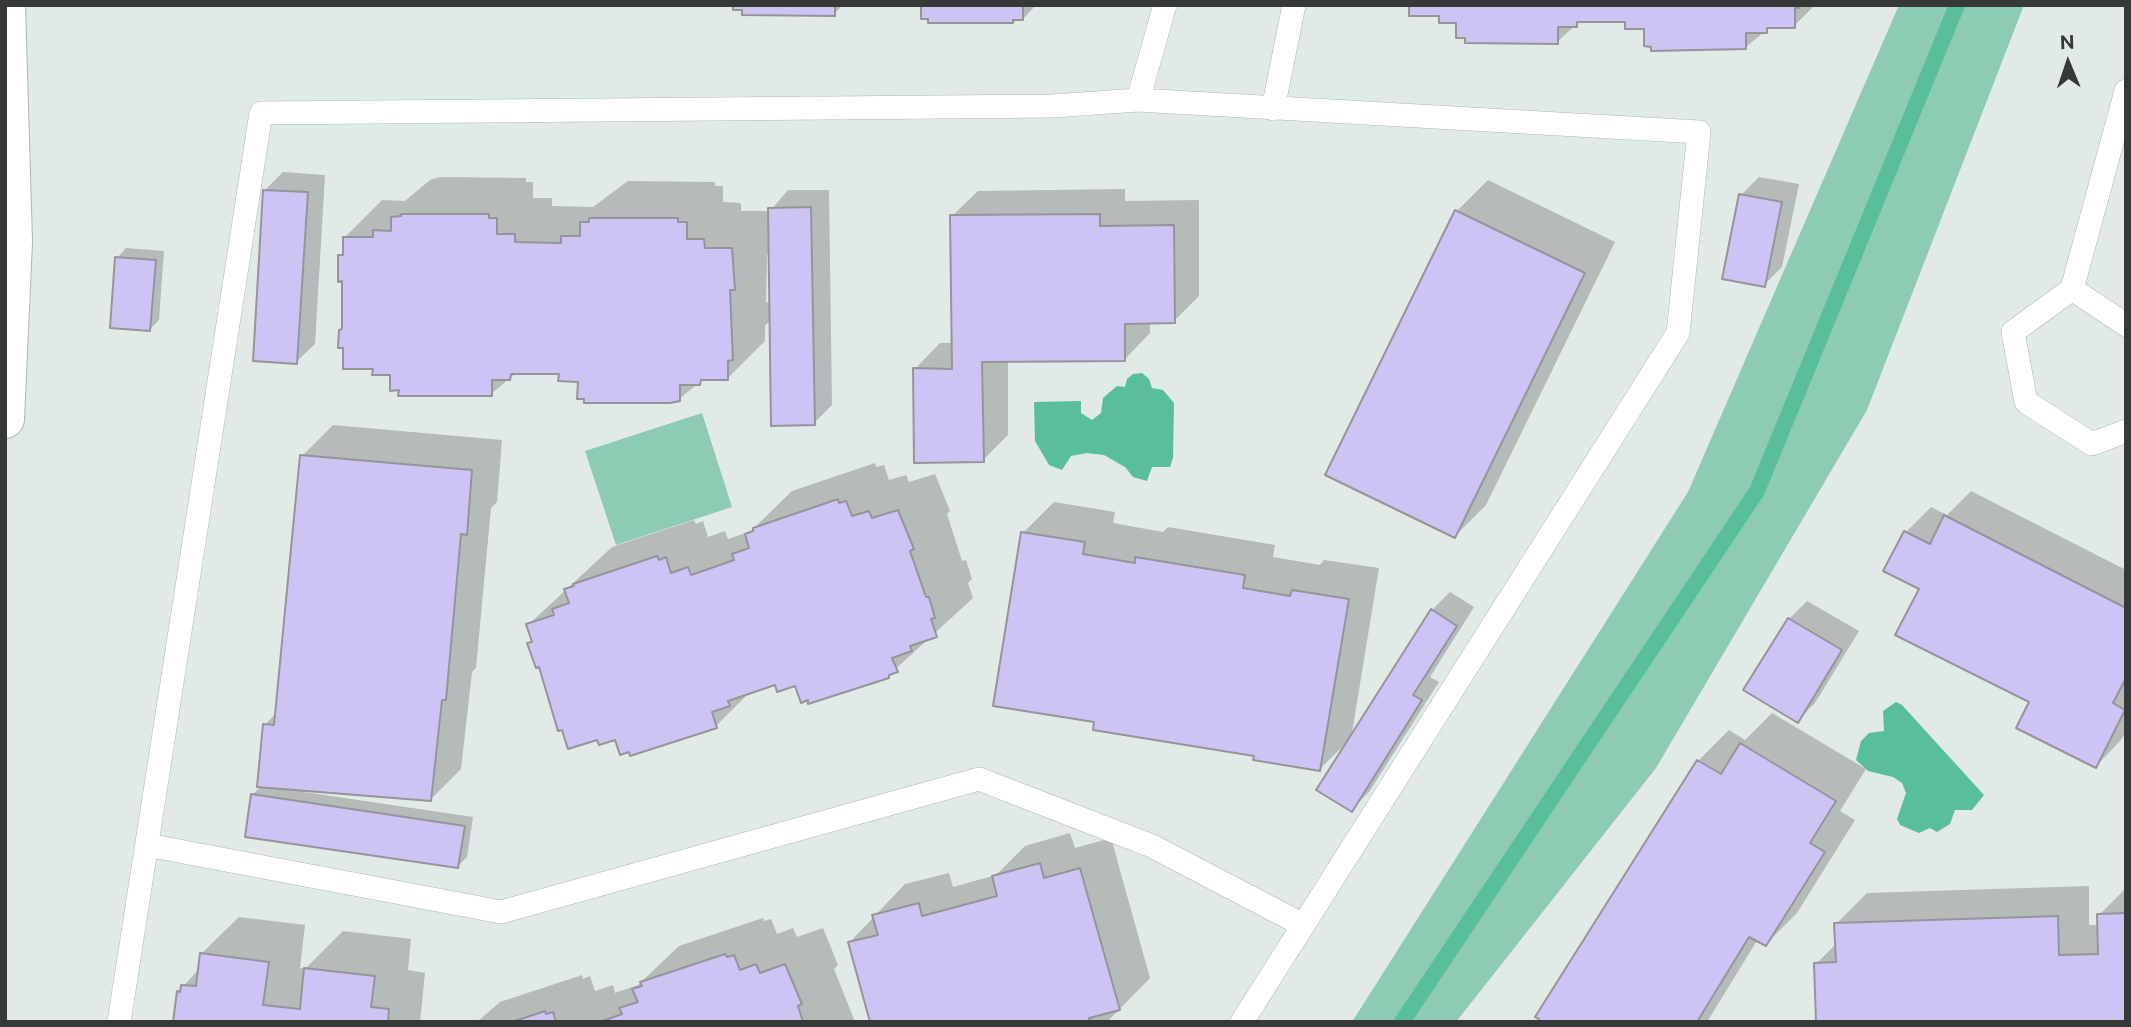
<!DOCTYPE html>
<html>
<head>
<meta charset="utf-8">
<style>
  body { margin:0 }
  #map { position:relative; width:2131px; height:1027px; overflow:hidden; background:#e1eae6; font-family:"Public Sans",sans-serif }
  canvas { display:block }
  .frame { position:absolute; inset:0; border:7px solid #353937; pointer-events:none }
  .north { position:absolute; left:2033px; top:28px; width:70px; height:70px; -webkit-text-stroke:5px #e1eae6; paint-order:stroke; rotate:358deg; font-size:19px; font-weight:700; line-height:28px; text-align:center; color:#353937 }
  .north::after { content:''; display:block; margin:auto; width:24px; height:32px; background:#353937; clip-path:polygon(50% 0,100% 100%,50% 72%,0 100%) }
</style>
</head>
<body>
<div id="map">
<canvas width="2131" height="1027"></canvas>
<div class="frame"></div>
<div class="north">N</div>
</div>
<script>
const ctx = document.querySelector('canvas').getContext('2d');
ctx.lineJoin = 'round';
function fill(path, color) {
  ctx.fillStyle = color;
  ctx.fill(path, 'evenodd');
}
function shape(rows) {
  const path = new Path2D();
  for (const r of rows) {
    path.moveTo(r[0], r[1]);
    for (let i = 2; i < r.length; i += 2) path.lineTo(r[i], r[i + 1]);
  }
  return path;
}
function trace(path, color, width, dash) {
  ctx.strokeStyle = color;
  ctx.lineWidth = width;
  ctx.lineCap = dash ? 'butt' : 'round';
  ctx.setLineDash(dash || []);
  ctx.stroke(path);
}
const green = shape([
  [1899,5,2024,5,1867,410,1656,768,1456,1022,1352,1022,1688,492],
  [702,413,732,507,616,545,585,451]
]);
const water = shape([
  [1142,373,1149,379,1152,388,1163,390,1174,403,1173,458,1170,467,1152,467,1147,481,1133,477,1125,467,1104,455,1087,453,1071,456,1062,470,1049,465,1035,441,1034,402,1081,401,1081,413,1092,420,1101,413,1103,398,1117,386,1125,387,1127,379,1133,374],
  [1896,702,1902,705,1984,795,1972,810,1955,810,1950,824,1937,832,1930,828,1919,833,1900,825,1897,819,1906,793,1902,783,1893,777,1868,771,1856,760,1861,741,1869,733,1884,731,1883,711]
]);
const shadow = shape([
  [735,5,843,5,834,14],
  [923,5,1036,5,1023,19,1013,22],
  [1411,5,1815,5,1794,26,1771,26,1746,47,1646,28,1627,20,1581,20,1557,42],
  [283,172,325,175,315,344,296,362,265,190],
  [440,177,526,178,526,182,533,182,533,198,552,198,552,206,593,207,628,181,715,182,715,186,723,186,723,202,741,203,741,211,770,211,788,190,829,190,832,405,814,423,771,319,765,326,765,341,728,378,705,378,679,399,579,380,561,373,516,373,491,394,401,389,392,373,375,367,345,346,340,330,343,327,344,280,340,256,345,251,345,237,382,200,405,201,430,180],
  [771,252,771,303,766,302,767,255],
  [1759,177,1799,184,1782,267,1764,285,1741,195],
  [1488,180,1615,242,1486,505,1455,536,1457,211],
  [1125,189,1125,201,1199,200,1199,296,1174,321,1150,322,1150,333,1125,359,1008,360,1008,435,983,460,915,369,940,343,954,343,952,216,978,191],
  [126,248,164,251,159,320,150,329,117,258],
  [333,425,502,440,497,502,491,508,476,668,472,672,461,769,430,800,305,789,304,792,473,817,467,857,458,866,252,795,262,785,265,725,277,712,302,456],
  [875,463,876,467,884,465,889,480,906,475,909,482,935,474,950,511,947,514,962,561,966,560,972,579,968,583,973,598,888,676,776,683,751,691,716,726,631,754,541,665,529,644,533,640,528,625,612,547,694,520,696,524,703,521,708,537,725,531,728,539,751,531,792,491],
  [1971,491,2126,570,2126,731,2121,740,2096,766,1921,588,1906,532,1931,507,1947,515],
  [1054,502,1115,512,1113,523,1163,532,1168,527,1275,545,1273,557,1320,565,1324,560,1379,568,1351,739,1432,610,1450,592,1474,607,1430,677,1439,682,1369,792,1351,810,1346,743,1320,769,1096,721,1023,533],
  [1807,601,1859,631,1815,703,1797,721,1789,619],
  [1772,713,1866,769,1840,811,1855,820,1797,913,1766,944,1758,939,1707,1022,1540,1022,1698,761,1729,730,1745,740],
  [1070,833,1075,848,1111,838,1150,978,1107,1022,872,1022,850,942,905,884,949,873,953,887,996,875,1025,846],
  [2089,886,2089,925,2099,925,2099,915,2126,888,2126,1022,1816,964,1837,943,1836,924,1867,893],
  [239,917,305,925,300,968,305,969,343,931,411,939,408,970,425,973,420,1022,174,1022,178,992,199,969,201,954],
  [763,918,764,921,771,919,777,934,793,928,797,937,823,928,838,965,834,969,855,1022,477,1022,500,1002,582,975,583,979,590,976,595,991,613,985,615,993,638,985,679,946]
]);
const stream = shape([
  [1402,1022,1757,491,1957,5]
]);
const building = shape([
  [733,5,835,5,835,16,742,15,742,10,733,10,733,5],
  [921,5,1023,5,1023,20,1013,20,1013,23,928,23,928,19,921,19,921,5],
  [1409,5,1799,5,1799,8,1795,8,1795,28,1767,28,1767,33,1746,33,1746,49,1651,51,1651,47,1644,46,1644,29,1625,29,1625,22,1577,22,1577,27,1558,27,1558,44,1465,43,1465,38,1456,38,1456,23,1439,23,1439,16,1409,16,1409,5],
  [263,190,308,192,297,364,253,361,263,190],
  [1739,194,1782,202,1765,287,1722,279,1739,194],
  [811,207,815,425,771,426,768,208,811,207],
  [1455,210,1585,273,1455,538,1325,475,1455,210],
  [401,214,489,214,489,218,497,218,497,234,515,234,515,242,561,243,561,236,580,236,580,222,589,222,589,218,678,218,678,222,687,222,687,239,704,239,705,248,732,248,735,290,730,290,733,360,728,361,728,380,701,380,700,385,680,385,680,401,670,403,584,403,584,399,577,399,578,382,558,381,559,374,511,374,510,380,492,380,492,396,398,396,399,390,390,391,390,375,372,375,373,369,343,369,343,348,338,348,339,330,342,329,342,281,338,282,338,255,343,255,343,237,373,237,373,230,391,231,391,217,401,216,401,214],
  [1100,214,1100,226,1174,225,1175,323,1125,324,1125,361,982,362,984,462,914,463,913,368,952,369,950,215,1100,214],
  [115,257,156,260,150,331,110,328,115,257],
  [300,455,472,470,467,535,461,534,446,700,442,700,431,801,257,787,263,724,274,725,300,455],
  [838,499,839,503,846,501,852,516,869,511,872,518,898,510,914,549,910,551,926,597,929,597,935,618,931,619,937,637,910,646,912,651,892,658,898,672,889,675,889,678,808,704,808,700,801,703,795,686,777,692,775,685,728,701,730,706,712,712,717,728,630,756,629,752,620,755,615,740,599,745,597,740,568,749,562,730,558,731,539,667,536,668,527,643,532,642,526,624,554,615,552,609,569,603,564,589,574,586,573,584,657,556,659,560,666,557,671,573,688,567,691,575,734,560,732,554,749,548,745,534,753,531,753,528,838,499],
  [1944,515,2126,608,2126,678,2113,703,2125,710,2096,768,2016,728,2029,702,1895,635,1919,589,1883,571,1904,531,1930,544,1944,515],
  [1021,532,1085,542,1083,554,1135,563,1135,557,1245,575,1243,588,1290,596,1292,590,1349,599,1320,771,1253,760,1254,756,1093,730,1094,722,993,706,1021,532],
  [1431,609,1457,626,1413,695,1422,700,1352,812,1316,790,1431,609],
  [1788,618,1842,650,1798,723,1743,690,1788,618],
  [1740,743,1836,801,1810,843,1825,852,1766,946,1749,937,1697,1022,1538,1022,1539,1019,1535,1017,1697,760,1721,774,1740,743],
  [251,794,465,826,458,868,245,837,251,794],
  [1040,863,1044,878,1080,868,1120,1010,1089,1018,1090,1022,870,1022,848,942,878,935,872,915,919,903,922,916,997,896,992,876,1040,863],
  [2126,913,2126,1022,1816,1022,1814,963,1836,962,1834,923,2058,916,2059,955,2098,954,2097,914,2126,913],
  [200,953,269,962,263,1005,300,1009,304,968,375,976,371,1007,389,1009,388,1022,173,1022,177,991,180,992,181,985,196,986,200,953],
  [725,954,727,957,734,955,740,970,756,964,760,973,785,964,802,1004,798,1006,803,1022,600,1022,622,1014,619,1008,638,1002,632,989,642,986,640,982,725,954],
  [545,1011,546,1014,553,1012,556,1022,512,1022,545,1011]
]);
const service = shape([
  [2126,91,2072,289,2126,325],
  [1138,100,1165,5],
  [1273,109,1294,5],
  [2072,289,2013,332,2026,402,2092,444,2126,431],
  [147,845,501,912,979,779,1152,846,1303,925],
  [119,1022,261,113,1053,106,1138,100,1699,132,1678,333,1242,1022]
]);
const tertiary = shape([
  [5,419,13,242,6,5]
]);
fill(green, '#8dcbb2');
fill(water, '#59bf9b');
fill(shadow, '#0003');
trace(stream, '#59bf9b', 16);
fill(building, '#cec4f3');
trace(building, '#96949b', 2);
trace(service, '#aeb7b3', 24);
trace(tertiary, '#aeb7b3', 40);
trace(service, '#fff', 23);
trace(tertiary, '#fff', 38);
</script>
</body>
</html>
